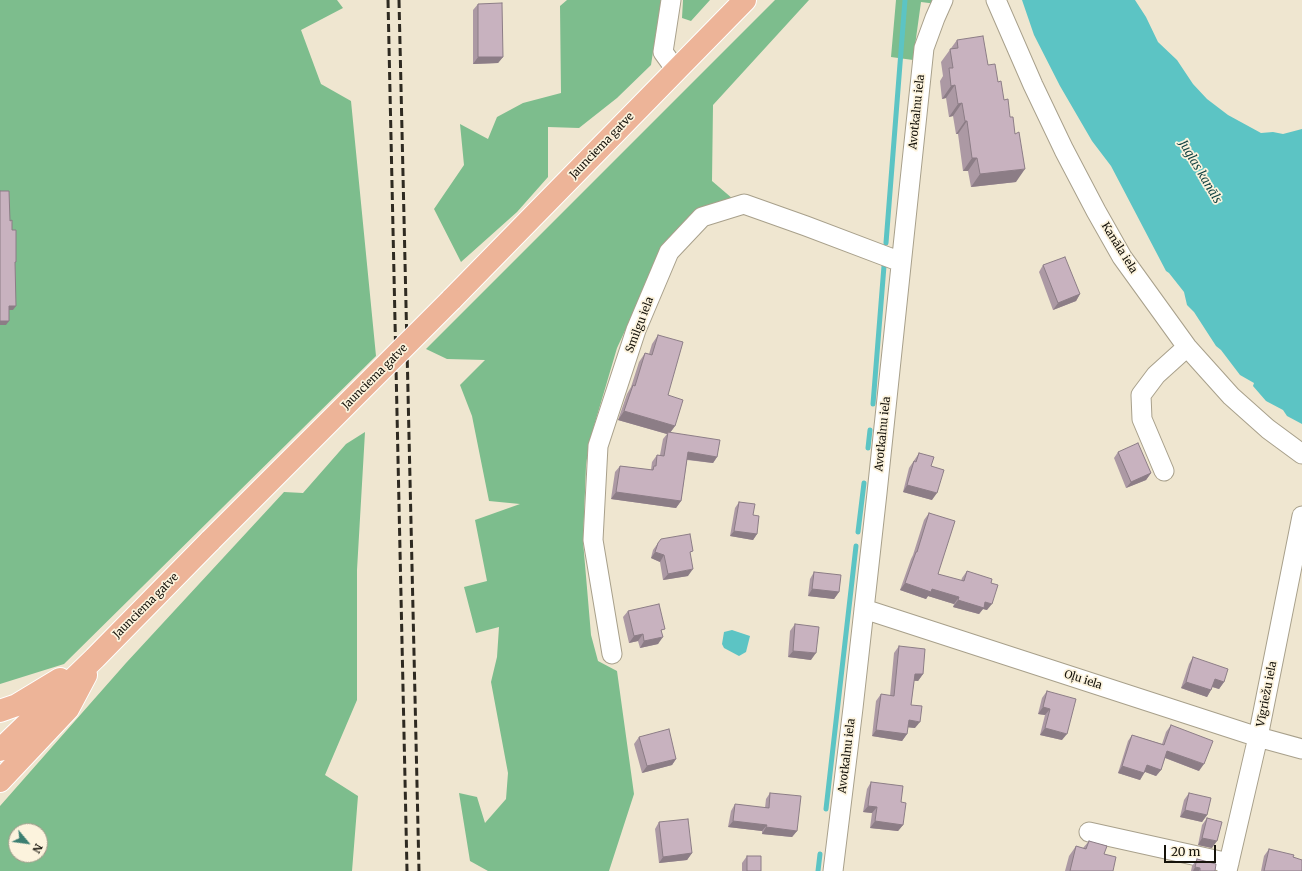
<!DOCTYPE html>
<html>
<head>
<meta charset="utf-8">
<style>
  body { margin:0 }
  #map { position:relative; width:1302px; height:871px; overflow:hidden; background:#efe6d0; font-family:Merriweather,serif }
  canvas { display:block }
  .north { position:absolute; left:8px; top:823px; width:40px; height:40px; box-sizing:border-box; background:#fcf3dd; border:1px solid #a09989; border-radius:50%; rotate:119deg; font-size:11px; font-weight:700; line-height:16px; text-align:center; color:#16130b }
  .north::after { content:''; display:block; margin:auto; width:14px; height:18px; background:#3b7e70; clip-path:polygon(50% 0,100% 100%,50% 72%,0 100%) }
  .scale { position:absolute; left:1164px; top:845px; width:52px; height:18px; box-sizing:border-box; border:2px solid #16130b; border-top:0; padding-left:5px; font-size:12px; line-height:14px; white-space:nowrap; color:#16130b; -webkit-text-stroke:3px #fcf3dd; paint-order:stroke }
</style>
</head>
<body>
<div id="map">
<canvas width="1302" height="871"></canvas>
<div class="north">N</div>
<div class="scale">20 m</div>
</div>
<script>
const ctx = document.querySelector('canvas').getContext('2d');
ctx.lineJoin = 'round';
function fill(path, color) {
  ctx.fillStyle = color;
  ctx.fill(path, 'evenodd');
}
function shape(rows) {
  const path = new Path2D();
  for (const r of rows) {
    path.moveTo(r[0], r[1]);
    for (let i = 2; i < r.length; i += 2) path.lineTo(r[i], r[i + 1]);
  }
  return path;
}
function trace(path, color, width, dash) {
  ctx.strokeStyle = color;
  ctx.lineWidth = width;
  ctx.lineCap = dash ? 'butt' : 'round';
  ctx.setLineDash(dash || []);
  ctx.stroke(path);
}
function drawText(font, color, halo, rows, align = 'center') {
  ctx.font = font + ' Merriweather,serif';
  ctx.lineWidth = 3.5;
  ctx.setLineDash([]);
  ctx.textBaseline = 'middle';
  ctx.strokeStyle = halo;
  ctx.fillStyle = color;
  for (const [text, x, y, turn = 0] of rows) {
    ctx.save();
    ctx.translate(x, y);
    ctx.rotate((+turn || 0) * Math.PI / 180);
    ctx.textAlign = isNaN(turn) ? turn : align;
    if (halo) ctx.strokeText(text, 0, 0);
    ctx.fillText(text, 0, 0);
    ctx.restore();
  }
}
const forest = shape([
  [0,0,337,0,343,8,301,30,321,84,351,101,376,356,64,664,0,684],
  [567,0,661,0,651,65,617,98,579,128,548,127,548,177,517,212,461,262,434,209,464,165,460,124,488,139,497,117,523,103,561,93,560,6],
  [683,0,710,0,691,21,682,18],
  [775,0,809,0,713,105,712,181,740,205,661,253,617,348,589,443,586,466,583,541,591,635,598,661,617,671,634,794,609,871,488,871,470,861,459,793,477,797,485,823,506,799,508,773,491,682,497,657,499,627,476,633,464,587,487,581,475,520,520,504,489,501,472,416,460,385,485,360,447,359,426,349],
  [896,0,948,0,945,5,921,2,913,60,891,57],
  [365,432,357,570,357,700,325,775,358,796,352,871,0,871,0,806,126,663,284,492,303,493,346,444],
  [16,831,40,831,40,855,16,855]
]);
const water = shape([
  [1022,0,1135,0,1146,17,1158,42,1177,60,1193,84,1207,99,1228,115,1261,133,1273,132,1283,134,1302,129,1302,424,1287,416,1283,410,1266,401,1253,386,1254,383,1240,375,1221,350,1216,346,1194,312,1187,305,1184,292,1169,273,1166,271,1111,166,1092,141,1060,86,1034,35],
  [732,630,750,636,746,652,739,656,724,648,722,644,724,632]
]);
const stream = shape([
  [886,243,905,0],
  [873,404,884,266],
  [868,448,870,430],
  [858,532,864,483],
  [826,809,856,546],
  [818,871,820,854]
]);
const minor = shape([
  [671,0,663,52,676,70],
  [996,0,1033,85,1064,150,1096,211,1122,257,1187,347,1231,396,1268,429,1302,454],
  [1164,471,1142,419,1141,395,1156,375,1187,347],
  [864,609,1258,737,1302,749],
  [612,654,593,540,598,446,636,330,669,252,702,217,744,204,806,226,901,262],
  [1089,832,1229,863],
  [833,871,853,708,877,493,924,48,935,18,943,0],
  [1227,871,1258,737,1302,516]
]);
const major = shape([
  [451,300,745,0],
  [0,711,17,705,60,679],
  [0,750,95,658,211,540],
  [0,781,68,709,86,675]
]);
const rail = shape([
  [388,0,407,871],
  [399,0,419,871]
]);
const majorBridge = shape([
  [211,540,451,300]
]);
const wall = shape([
  [478,4,503,57,498,63,473,64,473,10],
  [957,40,988,65,998,82,1016,182,971,187,968,171,963,171,958,134,956,134,953,116,949,117,946,98,942,99,940,81,943,76,941,62],
  [1043,265,1080,294,1076,301,1053,310,1039,272],
  [658,335,668,395,675,426,670,433,717,457,713,463,687,460,681,501,676,508,611,499,615,472,620,466,651,470,652,462,657,455,660,455,663,439,667,434,618,420,627,394,631,387,639,362,645,353,649,354,652,344],
  [1118,452,1151,473,1146,480,1126,488,1114,458],
  [919,453,931,466,932,500,903,492,909,468],
  [739,502,753,515,757,534,753,540,730,536,735,508],
  [929,513,938,574,961,581,962,578,967,571,991,583,987,610,983,609,979,614,953,607,954,604,928,596,926,599,900,590,911,559,913,555,924,520],
  [658,543,688,576,663,580,660,562,651,558,653,550],
  [814,572,839,592,834,599,808,596,810,579],
  [628,611,662,634,658,644,640,648,638,641,629,643,623,617],
  [795,624,811,660,788,657,790,631],
  [899,646,923,674,918,681,914,681,911,705,915,728,908,727,907,734,902,741,872,736,876,701,881,694,890,696,894,653],
  [1193,657,1224,682,1219,689,1212,687,1211,690,1207,697,1181,688,1189,664],
  [1047,691,1062,740,1040,735,1045,715,1038,714,1042,698],
  [1171,725,1199,771,1165,758,1161,770,1156,776,1145,772,1140,780,1118,773,1128,741,1132,735,1162,744,1166,732],
  [639,737,676,759,672,765,642,773,634,744],
  [871,782,901,802,903,825,898,831,870,828,872,813,863,812,867,789],
  [770,793,797,831,792,837,762,834,762,831,728,827,731,811,735,804,765,808,766,799],
  [1189,793,1207,815,1202,822,1180,817,1184,800],
  [1207,818,1212,848,1198,845,1202,825],
  [659,822,692,853,687,860,659,863,655,829],
  [1089,841,1104,854,1113,871,1065,871,1069,856,1076,846,1083,848],
  [1269,849,1293,857,1302,871,1261,871,1264,856],
  [747,856,761,871,742,871,742,863],
  [1197,859,1215,871,1191,871,1192,866]
]);
const shadedWall = shape([
  [478,57,503,57,498,63,473,64],
  [955,85,946,98,942,99,951,86],
  [962,103,953,116,949,117,958,104],
  [965,121,967,121,958,134,956,134],
  [972,158,977,158,968,171,963,171],
  [1025,169,1016,182,971,187,980,174],
  [1080,294,1076,301,1053,310,1058,303],
  [9,306,16,306,13,310,6,310],
  [0,321,9,321,6,325,0,325],
  [624,411,675,426,669,434,668,432,667,434,618,420],
  [688,452,717,457,713,463,683,459],
  [1151,473,1146,480,1126,488,1131,482],
  [907,485,937,493,932,500,903,492],
  [616,492,681,501,676,508,611,499],
  [734,531,757,534,753,540,730,536],
  [655,552,664,555,660,562,651,558],
  [693,569,688,576,663,580,668,574],
  [905,583,932,589,959,597,954,604,928,596,926,599,900,590],
  [812,589,839,592,834,599,808,596],
  [958,600,985,602,992,604,987,610,983,609,979,614,953,607],
  [643,634,638,641,629,643,634,636],
  [663,637,658,644,640,648,644,641],
  [793,651,816,653,811,660,788,657],
  [915,674,923,674,918,681,910,680],
  [1215,679,1224,682,1219,689,1210,686],
  [1186,682,1211,690,1207,697,1181,688],
  [1043,707,1050,709,1045,715,1038,714],
  [909,720,920,722,915,728,904,727],
  [1045,728,1067,734,1062,740,1040,735],
  [876,730,907,734,902,741,872,736],
  [1167,751,1204,764,1199,771,1163,757],
  [676,759,672,765,642,773,647,766],
  [1147,765,1161,770,1156,776,1143,771],
  [1122,766,1144,773,1140,780,1118,773],
  [868,806,877,807,872,813,863,812],
  [1185,810,1207,815,1202,822,1180,817],
  [733,821,767,825,762,831,728,827],
  [875,821,903,825,898,831,870,828],
  [766,827,797,831,792,837,762,834],
  [1202,838,1217,841,1212,848,1198,845],
  [692,853,687,860,659,863,663,857],
  [1195,867,1200,868,1199,871,1193,871]
]);
const building = shape([
  [502,3,503,57,478,57,478,4,502,3],
  [983,36,988,65,995,64,998,82,1001,81,1004,100,1008,99,1010,117,1013,117,1015,134,1019,132,1025,169,980,174,977,158,972,158,967,121,965,121,962,103,958,104,955,85,951,86,949,68,953,68,950,49,958,48,957,40,983,36],
  [0,191,9,191,10,221,12,220,12,230,16,230,16,262,15,262,16,306,9,306,9,321,0,321,0,191],
  [1065,257,1080,294,1058,303,1043,265,1065,257],
  [658,335,683,342,668,395,683,400,675,426,624,411,633,385,635,386,645,353,652,355,658,335],
  [668,432,720,440,717,457,688,452,681,501,616,492,620,466,653,470,654,466,656,466,657,455,664,456,668,432],
  [1138,443,1151,473,1131,482,1118,452,1138,443],
  [919,453,934,457,931,466,944,470,937,493,907,485,914,461,916,462,919,453],
  [739,502,755,504,753,515,759,516,757,534,734,531,739,502],
  [929,513,955,521,938,574,964,581,967,571,992,579,991,583,998,585,992,604,985,602,984,608,958,600,959,597,932,589,931,592,905,583,916,552,917,552,929,513],
  [690,534,693,551,690,552,693,569,668,574,664,555,655,552,658,543,661,539,690,534],
  [814,572,841,575,839,592,812,589,814,572],
  [659,604,665,629,661,630,663,637,644,641,643,634,634,636,628,611,659,604],
  [795,624,819,627,816,653,793,651,795,624],
  [899,646,925,649,923,674,915,674,911,705,922,706,920,722,909,720,907,734,876,730,881,694,894,696,899,646],
  [1193,657,1228,669,1224,682,1215,679,1211,690,1186,682,1193,657],
  [1047,691,1076,699,1067,734,1045,728,1050,709,1043,707,1047,691],
  [1171,725,1213,741,1204,764,1167,751,1161,770,1147,765,1144,773,1122,766,1132,735,1164,745,1171,725],
  [669,729,676,759,647,766,639,737,669,729],
  [871,782,903,786,901,802,906,803,903,825,875,821,877,807,868,806,871,782],
  [770,793,801,796,797,831,766,827,767,825,733,821,735,804,769,808,770,793],
  [1189,793,1211,798,1207,815,1185,810,1189,793],
  [1207,818,1222,822,1217,841,1202,838,1207,818],
  [688,819,692,853,663,857,659,822,688,819],
  [1089,841,1107,846,1104,854,1116,857,1113,871,1070,871,1076,846,1086,849,1089,841],
  [1269,849,1294,855,1293,857,1302,860,1302,871,1264,871,1269,849],
  [747,856,761,856,761,871,747,871,747,856],
  [1197,859,1216,864,1215,871,1200,871,1200,868,1195,867,1197,859]
]);
const streetNames = [
  ["Avotkalnu iela",917,112,-84],
  ["Jaunciema gatve",602,146,-46],
  ["Kanāla iela",1119,248,58],
  ["Smilgu iela",640,325,-69],
  ["Jaunciema gatve",375,377,-45],
  ["Avotkalnu iela",883,434,-84],
  ["Jaunciema gatve",146,606,-45],
  ["Oļu iela",1083,680,18],
  ["Vīgriežu iela",1267,694,-79],
  ["Avotkalnu iela",847,756,-83]
];
const waterNames = [
  ["Juglas kanāls",1200,172,59]
];
fill(forest, '#7dbd8d');
fill(water, '#5cc4c4');
trace(stream, '#5cc4c4', 5);
trace(minor, '#a8a08b', 21);
trace(major, '#fff', 24);
trace(minor, '#fff', 19);
trace(major, '#edb498', 22);
trace(rail, '#2e2a21', 3, [8, 4]);
trace(majorBridge, '#fff', 24, []);
trace(majorBridge, '#edb498', 22);
fill(wall, '#ac99a4');
fill(shadedWall, '#8c7d86');
fill(building, '#c8b2bf');
trace(building, '#8c7d86', 1);
drawText('11px', '#16130b', '#fcf3dd', streetNames);
drawText('italic 12px', '#114242', '#fcf3dd', waterNames);
</script>
</body>
</html>
